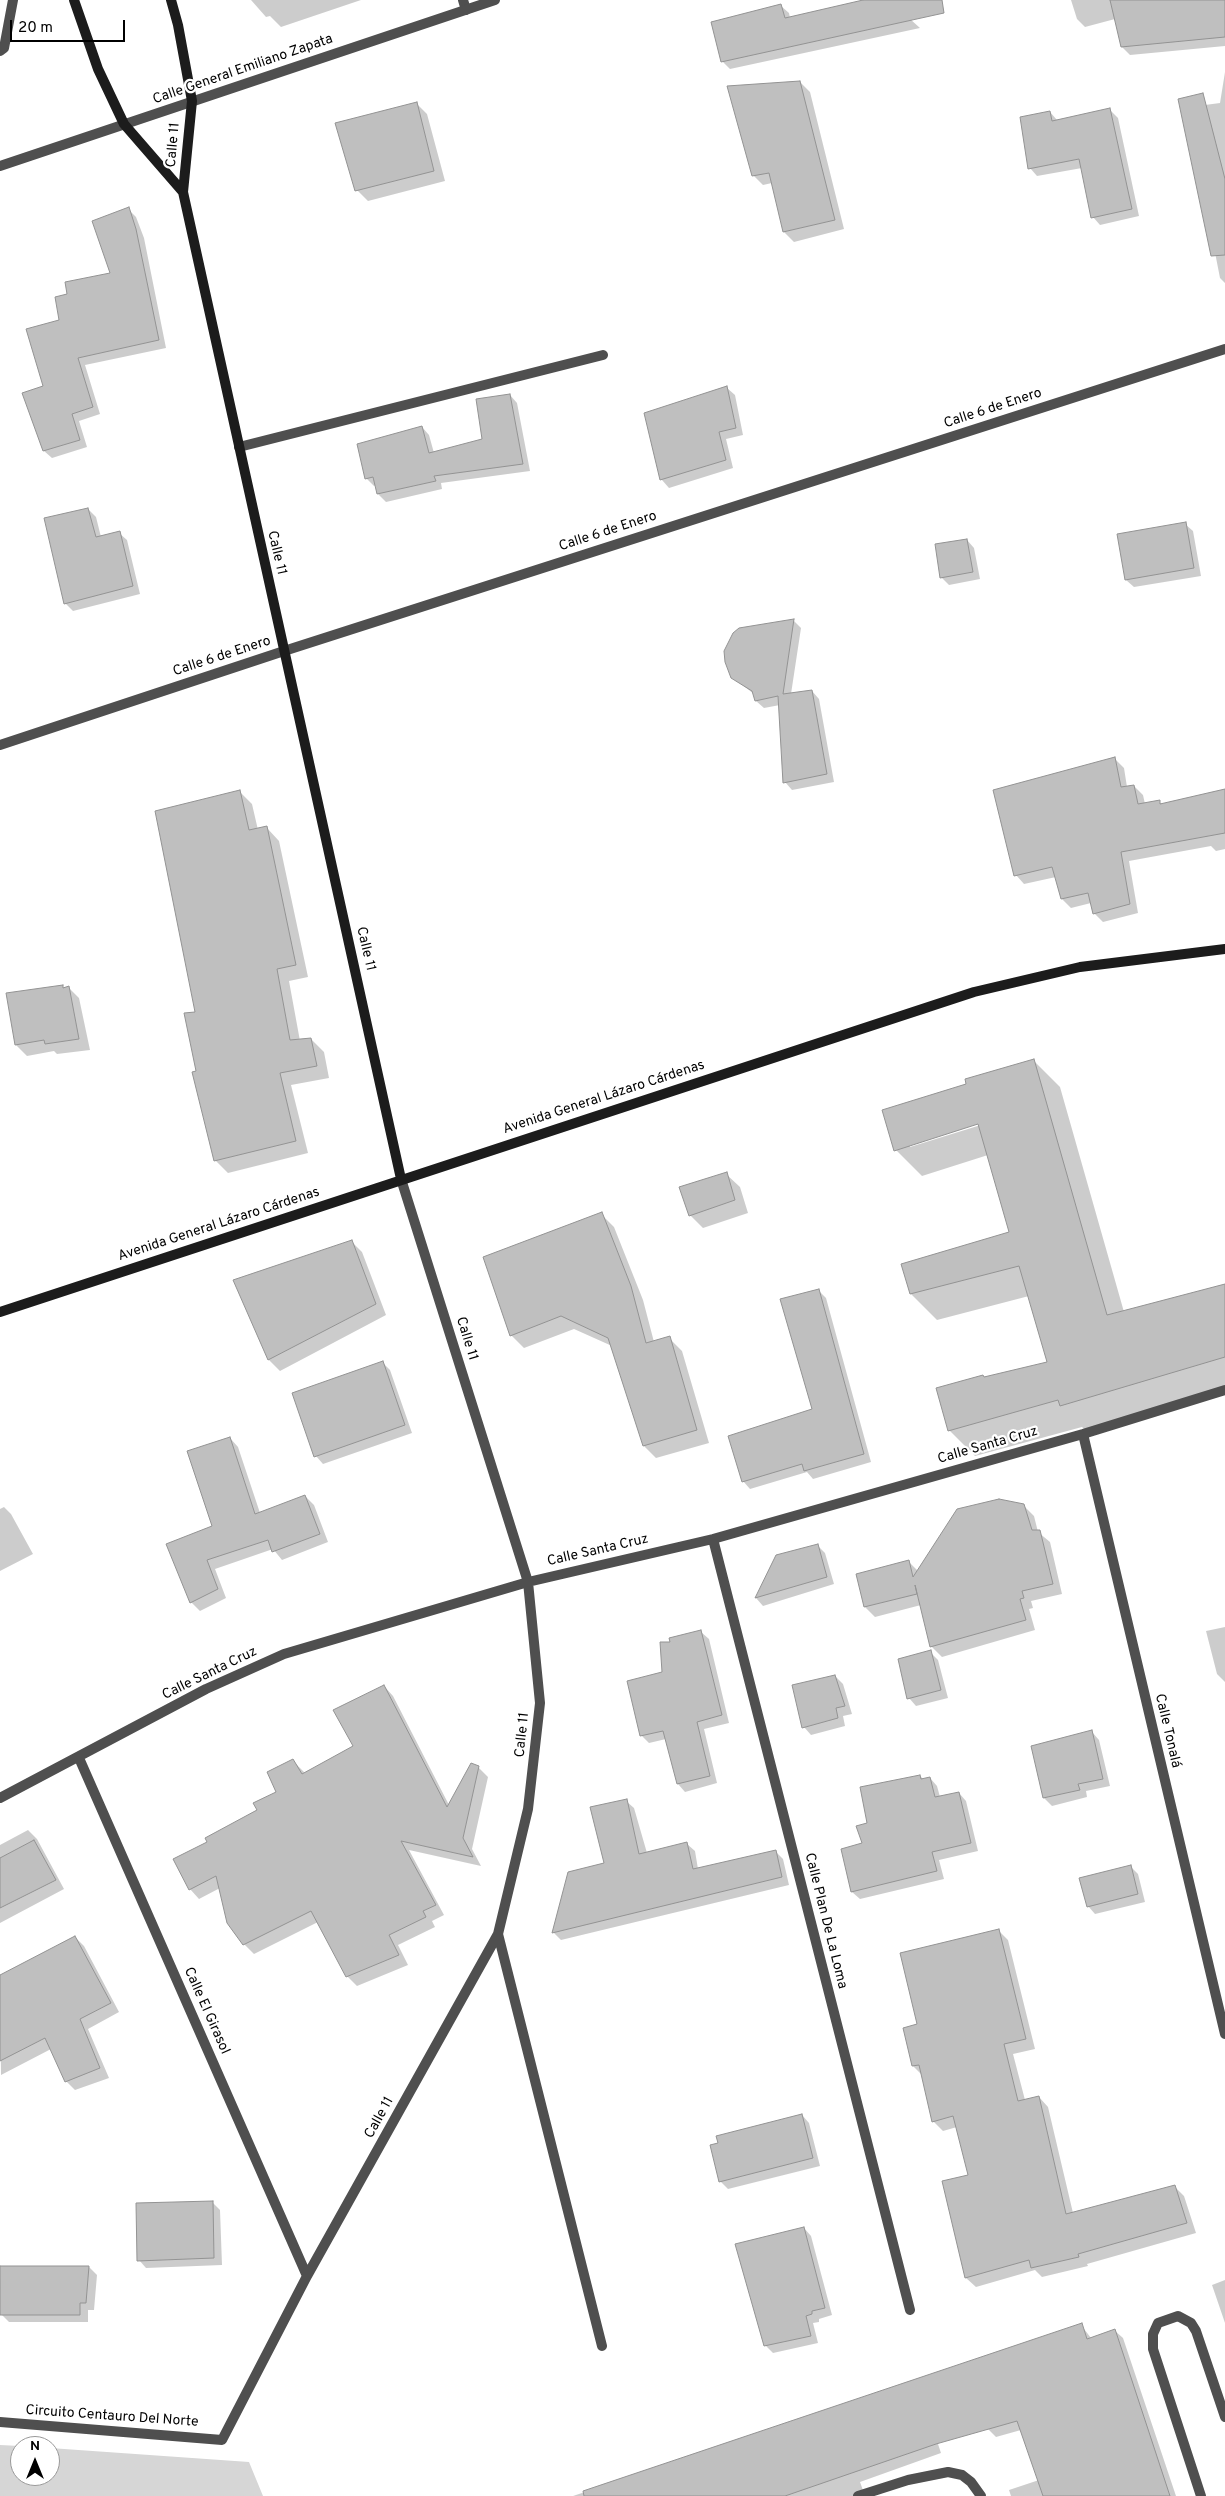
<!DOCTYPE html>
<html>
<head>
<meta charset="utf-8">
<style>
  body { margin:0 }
  #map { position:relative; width:1225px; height:2496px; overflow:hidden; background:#fff; font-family:Overpass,sans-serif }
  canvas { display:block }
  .north { position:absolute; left:10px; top:2436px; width:50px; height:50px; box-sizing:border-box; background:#fff; border:1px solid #999; border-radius:50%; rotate:0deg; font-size:14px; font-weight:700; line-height:20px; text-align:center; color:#000 }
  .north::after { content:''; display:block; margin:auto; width:18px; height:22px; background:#000; clip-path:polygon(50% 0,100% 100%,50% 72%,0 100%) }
  .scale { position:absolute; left:10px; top:20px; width:115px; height:22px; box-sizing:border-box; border:2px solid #000; border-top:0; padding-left:6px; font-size:15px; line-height:18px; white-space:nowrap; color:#000; -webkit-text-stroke:4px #fff; paint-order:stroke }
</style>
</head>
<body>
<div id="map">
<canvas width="1225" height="2496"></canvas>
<div class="north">N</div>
<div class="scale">20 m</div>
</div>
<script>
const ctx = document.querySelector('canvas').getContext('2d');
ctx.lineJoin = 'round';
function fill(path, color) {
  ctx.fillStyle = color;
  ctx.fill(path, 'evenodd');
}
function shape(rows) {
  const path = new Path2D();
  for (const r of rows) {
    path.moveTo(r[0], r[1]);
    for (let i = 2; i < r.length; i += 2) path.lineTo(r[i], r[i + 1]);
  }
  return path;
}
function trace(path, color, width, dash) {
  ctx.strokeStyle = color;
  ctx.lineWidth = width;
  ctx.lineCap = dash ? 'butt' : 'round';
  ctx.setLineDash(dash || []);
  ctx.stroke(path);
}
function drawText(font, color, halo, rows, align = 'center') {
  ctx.font = font + ' Overpass,sans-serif';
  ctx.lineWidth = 4.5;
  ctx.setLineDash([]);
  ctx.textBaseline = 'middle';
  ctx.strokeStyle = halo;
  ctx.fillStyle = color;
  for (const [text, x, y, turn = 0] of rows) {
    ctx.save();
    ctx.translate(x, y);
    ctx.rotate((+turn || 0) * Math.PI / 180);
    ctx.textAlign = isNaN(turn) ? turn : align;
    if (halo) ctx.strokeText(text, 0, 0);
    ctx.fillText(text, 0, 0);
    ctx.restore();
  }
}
const green = shape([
  [0,2445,20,2446,20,2476,50,2476,50,2448,249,2462,263,2496,0,2496]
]);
const shadow = shape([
  [251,0,361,0,281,27,270,16,266,17],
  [868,0,889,0,920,28,730,69,723,62,781,6,789,13,790,18],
  [1071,0,1215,0,1225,5,1225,46,1130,55,1122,47,1115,19,1085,27,1077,19],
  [1225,72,1225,283,1220,278,1208,217,1182,108,1220,103],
  [800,82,810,92,844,229,794,242,784,232,772,183,763,185,753,175],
  [416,103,427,114,445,181,368,201,357,190],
  [1110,110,1118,118,1139,216,1100,225,1093,217,1082,168,1037,176,1030,168,1050,112,1057,120],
  [128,209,136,217,144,238,166,348,85,365,100,414,79,421,87,447,52,458,44,451,45,387,60,321,69,295,112,274],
  [727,388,735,395,743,435,726,439,733,468,669,488,662,480,646,414],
  [510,395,517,403,530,471,441,483,442,489,386,502,378,494,376,485,374,486,366,478,422,427,429,435,434,453,483,440],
  [88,509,96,517,101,537,119,533,127,540,140,594,73,611,65,603],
  [1185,524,1193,531,1201,576,1134,587,1126,580],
  [967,540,974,548,980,579,949,585,941,577],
  [793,620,801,628,791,694,812,691,819,699,834,782,792,790,785,782,780,705,764,708,756,701,754,694,732,677],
  [1115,759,1124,768,1127,787,1134,786,1143,795,1145,804,1159,802,1163,805,1225,790,1225,849,1216,851,1211,846,1129,861,1138,913,1103,922,1094,913,1091,903,1071,908,1062,899,1056,877,1024,884,1016,875],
  [239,791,252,804,258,830,267,828,279,841,308,977,289,981,300,1041,311,1039,324,1052,329,1078,291,1085,308,1153,228,1173,215,1160,197,1072,196,1013],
  [68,987,79,998,90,1050,57,1054,54,1051,27,1056,16,1045,7,995],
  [1034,1061,1060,1087,1124,1312,1225,1286,1225,1391,1087,1432,1082,1427,975,1456,949,1430,984,1378,1049,1363,1029,1296,937,1320,911,1294,1011,1233,988,1155,922,1176,896,1150,968,1084],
  [984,1121,984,1124,910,1147,910,1145],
  [726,1174,740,1187,748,1213,703,1228,690,1215],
  [601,1214,614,1227,643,1300,654,1342,669,1338,682,1351,709,1443,656,1458,644,1446,612,1346,574,1329,524,1348,511,1335],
  [351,1241,362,1252,386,1315,280,1371,269,1360,234,1281],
  [818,1290,826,1298,871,1462,813,1479,807,1472,750,1489,743,1481,813,1410],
  [382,1362,390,1370,412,1433,323,1464,316,1456],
  [230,1438,238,1447,260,1513,305,1496,314,1505,328,1542,282,1560,273,1549,215,1569,226,1598,200,1611,191,1602,214,1527],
  [1024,1506,1034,1516,1038,1532,1050,1542,1062,1594,1031,1601,1033,1608,1029,1609,1035,1630,942,1657,932,1647,921,1605,875,1617,865,1607,857,1575,908,1561,918,1571],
  [4,1507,11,1514,33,1554,0,1571,0,1509],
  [817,1545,825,1553,834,1584,763,1606,756,1598,777,1556],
  [1225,1627,1225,1682,1217,1674,1206,1631],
  [701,1632,709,1639,729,1723,704,1729,717,1783,685,1792,678,1784,666,1739,649,1743,642,1736,671,1643],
  [930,1652,938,1660,948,1698,916,1706,909,1698],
  [835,1676,843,1684,852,1714,843,1716,845,1726,811,1735,804,1727],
  [384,1686,393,1696,449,1805,478,1767,488,1777,472,1849,481,1866,409,1850,444,1915,432,1921,435,1927,398,1945,408,1965,357,1986,347,1976,318,1922,254,1954,244,1944,220,1888,199,1899,190,1889,209,1842,259,1811,278,1793,293,1761,305,1773,355,1747],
  [1092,1732,1099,1740,1110,1786,1086,1791,1087,1797,1052,1806,1044,1798,1033,1747],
  [920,1776,924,1780,930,1778,937,1786,940,1797,959,1793,966,1801,978,1851,939,1860,944,1879,860,1899,852,1892,868,1824],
  [626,1801,634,1808,647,1853,687,1844,695,1851,698,1869,775,1851,783,1859,789,1885,561,1940,554,1933,569,1873,605,1863],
  [28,1830,37,1839,64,1889,0,1923,0,1845],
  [1130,1866,1138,1874,1145,1902,1095,1914,1088,1906],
  [998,1930,1008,1940,1035,2049,1013,2054,1025,2100,1039,2097,1048,2107,1073,2213,1174,2186,1184,2196,1196,2233,1087,2264,1088,2266,1042,2277,1035,2270,976,2287,966,2278,943,2182,969,2176,957,2127,943,2131,933,2121,922,2075,913,2066,918,2025],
  [75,1937,84,1946,119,2012,88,2029,109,2078,75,2090,66,2081,51,2049,1,2075,0,1976],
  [802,2115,809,2123,820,2166,728,2189,720,2181],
  [212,2202,220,2210,222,2265,146,2268,139,2260],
  [804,2228,811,2236,832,2315,819,2319,819,2322,813,2323,818,2343,773,2353,765,2345],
  [0,2267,89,2267,97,2275,94,2310,88,2310,88,2322,9,2322,1,2314],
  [1225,2280,1225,2323,1212,2285],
  [1081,2325,1091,2338,1114,2330,1123,2338,1176,2496,1011,2496,1009,2490,1039,2480,1021,2430,996,2437,988,2429],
  [912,2382,920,2390,941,2453,860,2482,865,2496,573,2496]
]);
const building = shape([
  [863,0,942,0,944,13,721,62,711,22,781,4,785,18,863,0],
  [1110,0,1225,0,1225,37,1121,47,1110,0],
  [800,81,835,220,783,232,769,173,752,176,727,86,800,81],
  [1203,93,1225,179,1225,255,1211,256,1178,99,1203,93],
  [417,102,434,171,355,191,335,123,417,102],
  [1110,108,1132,209,1091,218,1079,159,1028,169,1020,117,1050,111,1052,121,1110,108],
  [129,207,136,229,159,340,78,358,93,407,72,414,80,440,43,451,22,393,43,386,26,329,59,320,55,297,67,294,65,282,110,273,92,221,129,207],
  [727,386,736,428,719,432,726,460,660,480,644,413,727,386],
  [510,394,523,464,434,476,436,481,377,494,373,477,365,479,357,444,422,426,429,453,482,439,476,399,510,394],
  [88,508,96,537,120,531,133,586,64,604,44,518,88,508],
  [1186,522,1194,568,1125,580,1117,534,1186,522],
  [967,539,973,572,940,578,935,544,967,539],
  [794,619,783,694,812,690,827,774,783,783,778,696,755,701,752,691,731,678,725,662,724,651,733,633,739,628,794,619],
  [1115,757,1121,787,1134,785,1138,804,1160,800,1160,804,1225,789,1225,833,1121,852,1130,904,1093,914,1088,893,1061,899,1052,867,1014,876,993,790,1115,757],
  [240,790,249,830,267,826,296,965,277,969,290,1040,311,1038,317,1066,280,1073,296,1141,214,1161,192,1072,196,1071,184,1013,195,1012,155,811,240,790],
  [63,985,63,988,69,986,79,1039,45,1044,44,1040,15,1045,6,993,63,985],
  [1034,1059,1107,1315,1225,1284,1225,1357,1060,1406,1058,1400,948,1431,936,1388,983,1375,984,1377,1047,1362,1019,1266,910,1294,901,1264,1009,1232,978,1124,894,1151,882,1110,966,1084,965,1079,1034,1059],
  [727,1172,735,1200,689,1216,679,1187,727,1172],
  [602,1212,631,1286,646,1343,670,1336,697,1430,643,1446,608,1338,561,1316,510,1336,483,1257,602,1212],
  [352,1240,376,1304,268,1360,233,1280,352,1240],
  [819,1289,864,1454,804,1471,802,1464,742,1482,728,1436,812,1409,780,1299,819,1289],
  [383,1361,405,1425,314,1457,292,1393,383,1361],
  [230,1437,255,1514,305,1495,320,1534,272,1552,268,1540,207,1560,218,1589,190,1603,166,1544,212,1526,187,1451,230,1437],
  [999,1499,1024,1504,1032,1530,1040,1530,1053,1584,1022,1591,1024,1598,1020,1599,1026,1620,930,1647,915,1585,917,1594,864,1607,856,1574,909,1560,913,1577,957,1509,999,1499],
  [818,1544,827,1577,755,1598,776,1555,818,1544],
  [701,1630,722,1715,697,1722,710,1776,677,1784,663,1731,640,1736,627,1681,662,1672,660,1642,670,1642,669,1638,701,1630],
  [931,1650,941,1690,907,1699,898,1659,931,1650],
  [835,1675,845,1706,836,1708,838,1718,802,1728,792,1685,835,1675],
  [384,1685,447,1807,471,1763,479,1766,463,1838,473,1857,401,1841,436,1905,423,1911,426,1917,389,1935,399,1955,346,1977,311,1911,243,1945,227,1923,216,1876,189,1890,173,1859,207,1842,205,1838,257,1810,253,1803,276,1792,267,1772,293,1759,302,1774,353,1746,333,1710,384,1685],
  [1092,1730,1103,1779,1078,1784,1080,1790,1043,1798,1031,1746,1092,1730],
  [920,1775,921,1779,930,1777,935,1797,959,1792,971,1843,932,1852,937,1871,851,1892,841,1849,862,1843,856,1826,867,1823,860,1787,920,1775],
  [627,1799,639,1854,687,1842,693,1869,776,1850,782,1877,552,1933,568,1872,604,1863,590,1807,627,1799],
  [34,1840,56,1880,0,1908,0,1858,34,1840],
  [1131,1865,1138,1894,1087,1907,1079,1878,1131,1865],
  [999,1929,1026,2039,1004,2044,1018,2101,1039,2096,1066,2214,1175,2185,1187,2223,1078,2254,1079,2257,1031,2268,1029,2260,965,2278,942,2181,968,2175,953,2116,932,2122,919,2065,912,2066,903,2028,917,2024,900,1953,999,1929],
  [75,1936,111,2003,80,2019,100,2068,65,2082,45,2038,0,2061,0,1975,75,1936],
  [802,2114,813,2158,719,2182,710,2145,718,2143,716,2136,802,2114],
  [213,2201,214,2258,137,2261,136,2203,213,2201],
  [804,2227,825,2308,812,2311,812,2314,806,2316,811,2336,764,2346,735,2244,804,2227],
  [0,2266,89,2266,86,2303,80,2303,80,2315,0,2315,0,2266],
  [1082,2323,1087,2339,1115,2329,1170,2496,1043,2496,1017,2421,936,2444,785,2496,584,2496,583,2491,1082,2323]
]);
const service = shape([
  [0,51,4,48,13,0],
  [239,447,603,355]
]);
const minor = shape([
  [463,0,466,10],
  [0,745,284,651,1225,349],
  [1083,1434,1225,2034],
  [713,1539,910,2310],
  [79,1758,307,2276],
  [0,1798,206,1689,284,1654,528,1582,713,1539,1083,1434,1225,1390],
  [498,1934,602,2346],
  [0,2422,222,2440,307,2276,498,1934,528,1809,540,1703,528,1582,401,1179],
  [858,2496,908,2480,948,2472,962,2475,971,2482,981,2496]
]);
const tertiary = shape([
  [0,166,495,0],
  [1201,2496,1153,2349,1153,2334,1158,2323,1178,2316,1191,2323,1196,2331,1225,2417]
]);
const secondary = shape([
  [74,0,98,69,124,124,183,192],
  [171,0,178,25,192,101,183,192,401,1179],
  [0,1312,974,992,1080,967,1225,949]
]);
const streetNames = [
  ["Calle General Emiliano Zapata",243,70,-19],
  ["Calle 11",174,145,-85],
  ["Calle 6 de Enero",993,409,-18],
  ["Calle 6 de Enero",608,532,-18],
  ["Calle 11",276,553,77],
  ["Calle 6 de Enero",222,657,-18],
  ["Calle 11",365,949,77],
  ["Avenida General Lázaro Cárdenas",604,1098,-18],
  ["Avenida General Lázaro Cárdenas",219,1225,-18],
  ["Calle 11",466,1339,73],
  ["Calle Santa Cruz",988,1446,-16],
  ["Calle Santa Cruz",598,1551,-13],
  ["Calle Santa Cruz",210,1674,-26],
  ["Calle Tonalá",1167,1731,77],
  ["Calle 11",523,1735,-84],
  ["Calle Plan De La Loma",825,1921,76],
  ["Calle El Girasol",206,2011,66],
  ["Calle 11",380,2118,-61],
  ["Circuito Centauro Del Norte",112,2417,4]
];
fill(green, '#d6d6d6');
fill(shadow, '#0003');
fill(building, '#bfbfbf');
trace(building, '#939393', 1);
trace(service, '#4f4f4f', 10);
trace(minor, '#4f4f4f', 10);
trace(tertiary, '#4f4f4f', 10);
trace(secondary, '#1c1c1c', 10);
drawText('14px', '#000', '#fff', streetNames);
</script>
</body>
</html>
